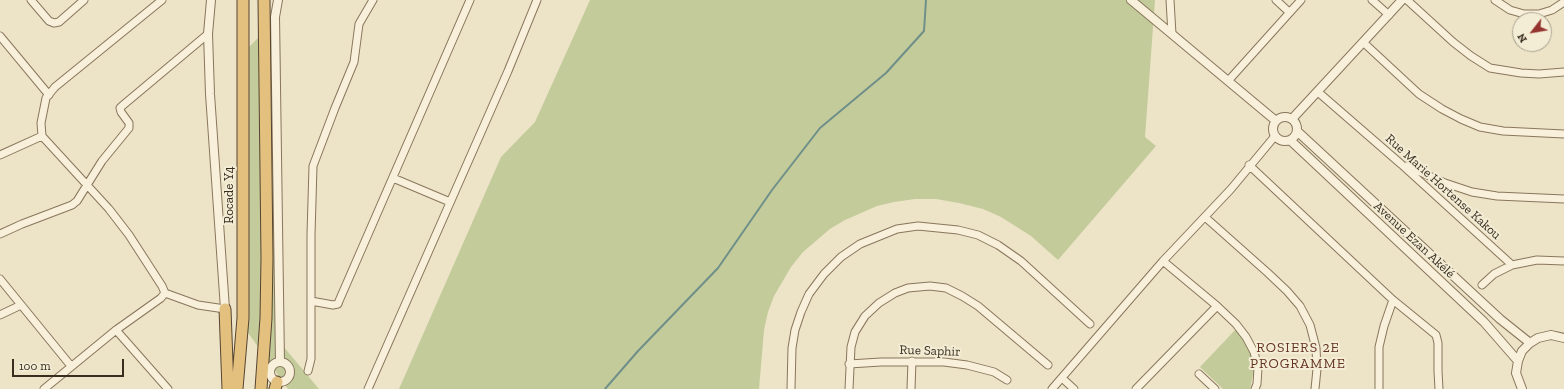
<!DOCTYPE html>
<html>
<head>
<meta charset="utf-8">
<style>
  body { margin:0 }
  #map { position:relative; width:1564px; height:389px; overflow:hidden; background:#ede3c7; font-family:"Zilla Slab",serif }
  canvas { display:block }
  .north { position:absolute; left:1512px; top:12px; width:40px; height:40px; box-sizing:border-box; background:#f4edd6; border:1px solid #a9a08d; border-radius:50%; rotate:239deg; font-size:11px; font-weight:700; line-height:16px; text-align:center; color:#392d20 }
  .north::after { content:''; display:block; margin:auto; width:14px; height:18px; background:#95332f; clip-path:polygon(50% 0,100% 100%,50% 72%,0 100%) }
  .scale { position:absolute; left:12px; top:359px; width:112px; height:18px; box-sizing:border-box; border:2px solid #392d20; border-top:0; padding-left:5px; font-size:12px; line-height:14px; white-space:nowrap; color:#392d20; -webkit-text-stroke:3px #f4edd6; paint-order:stroke }
</style>
</head>
<body>
<div id="map">
<canvas width="1564" height="389"></canvas>
<div class="north">N</div>
<div class="scale">100 m</div>
</div>
<script>
const ctx = document.querySelector('canvas').getContext('2d');
ctx.lineJoin = 'round';
function fill(path, color) {
  ctx.fillStyle = color;
  ctx.fill(path, 'evenodd');
}
function shape(rows) {
  const path = new Path2D();
  for (const r of rows) {
    if (r.length === 3) {
      path.moveTo(r[0] + r[2], r[1]);
      path.arc(r[0], r[1], r[2], 0, 2 * Math.PI);
      continue;
    }
    path.moveTo(r[0], r[1]);
    for (let i = 2; i < r.length; i += 2) path.lineTo(r[i], r[i + 1]);
  }
  return path;
}
function trace(path, color, width, dash) {
  ctx.strokeStyle = color;
  ctx.lineWidth = width;
  ctx.lineCap = dash ? 'butt' : 'round';
  ctx.setLineDash(dash || []);
  ctx.stroke(path);
}
function drawText(font, color, halo, rows, align = 'center') {
  ctx.font = font + ' "Zilla Slab",serif';
  ctx.lineWidth = 4;
  ctx.setLineDash([]);
  ctx.textBaseline = 'middle';
  ctx.strokeStyle = halo;
  ctx.fillStyle = color;
  for (const [text, x, y, turn = 0] of rows) {
    ctx.save();
    ctx.translate(x, y);
    ctx.rotate((+turn || 0) * Math.PI / 180);
    ctx.textAlign = isNaN(turn) ? turn : align;
    if (halo) ctx.strokeText(text, 0, 0);
    ctx.fillText(text, 0, 0);
    ctx.restore();
  }
}
const green = shape([
  [590,0,1155,0,1145,137,1156,146,1058,260,1031,236,1001,217,983,209,959,203,936,199,915,199,894,202,877,206,845,220,830,229,803,252,791,267,774,296,768,312,764,330,759,389,399,389,501,157,535,122],
  [280,16,283,346,319,389,288,389,239,320,249,47],
  [1236,329,1244,339,1251,354,1254,369,1250,389,1223,389,1200,367]
]);
const stream = shape([
  [605,389,638,351,718,268,772,190,820,128,886,73,924,31,926,0]
]);
const minor = shape([
  [31,0,49,21,54,23,59,22,84,0],
  [1170,0,1172,34],
  [1276,0,1289,12],
  [1372,0,1389,15],
  [1407,0,1453,42,1471,56,1490,68,1521,73,1539,74,1564,72],
  [1495,0,1510,10,1524,14,1539,14,1552,10,1564,2],
  [0,36,49,95],
  [1364,43,1419,94,1442,109,1461,119,1480,127,1503,131,1564,134],
  [1229,80,1301,0],
  [1318,92,1401,164,1512,265,1537,260,1564,261],
  [0,155,42,136],
  [1249,165,1393,300,1436,335,1438,343,1438,371,1439,389],
  [1407,166,1445,183,1472,192,1497,196,1564,199],
  [393,178,450,202],
  [1205,217,1268,273,1287,291,1300,306,1310,325,1316,348,1317,369,1315,389],
  [0,234,22,224,72,205,77,201,102,161,129,128,129,123,121,112,120,108,122,106,208,34],
  [1163,261,1217,306,1236,324,1246,337,1254,352,1258,368,1257,384,1255,389],
  [0,279,71,366],
  [1482,285,1494,274,1512,265],
  [165,293,198,305,225,309],
  [311,301,333,305,338,304,339,301,470,0],
  [0,315,21,305],
  [116,330,168,389],
  [849,364,881,362,944,362,967,365,994,372,1007,380],
  [308,371,311,359,311,235,313,166,335,108,354,62,359,24,373,0],
  [1199,374,1215,389],
  [1062,378,1074,389],
  [44,389,116,330,161,298,165,293,162,286,129,235,109,209,42,136,41,123,46,98,55,87,162,0],
  [368,389,508,71,537,0],
  [791,389,792,348,795,330,801,312,809,294,824,274,841,257,860,244,897,229,918,226,958,230,978,235,998,245,1021,261,1090,324],
  [849,389,851,347,855,332,865,316,879,303,895,293,908,288,930,286,946,288,962,296,978,306,1048,365],
  [911,389,912,361],
  [1052,389,1163,261,1231,189,1275,136],
  [1136,389,1217,306],
  [1379,389,1379,347,1384,326,1393,300]
]);
const tertiary = shape([
  [211,0,208,34,210,94,225,309],
  [278,0,275,17,280,362],
  [1131,0,1276,121],
  [1285,129,12],
  [1292,119,1402,0],
  [1297,131,1500,319,1530,343],
  [1290,140,1484,322,1518,361],
  [280,372,10],
  [1522,389,1516,373,1518,361,1522,351,1530,343,1538,338,1551,335,1564,338]
]);
const trunk = shape([
  [225,309,228,389],
  [237,389,243,318,243,0],
  [261,389,266,318,267,258,264,0],
  [275,389,277,382]
]);
const streetNames = [
  ["Rue Marie Hortense Kakou",1443,187,42],
  ["Rocade Y4",229,195,-90],
  ["Avenue Ezan Akélé",1414,240,43],
  ["Rue Saphir",930,351,2]
];
const neighbourhoodNames = [
  ["ROSIERS 2E",1298,348],
  ["PROGRAMME",1298,364]
];
fill(green, '#c3cb9b');
trace(stream, '#6f8f89', 2);
trace(minor, '#88765d', 9);
trace(tertiary, '#88765d', 10);
trace(trunk, '#564431', 13);
trace(minor, '#f8f0da', 7);
trace(tertiary, '#f8f0da', 8);
trace(trunk, '#e3c07e', 11);
drawText('13px', '#392d20', '#f4edd6', streetNames);
ctx.letterSpacing = '1px';
drawText('14px', '#643221', '#f4edd6', neighbourhoodNames);
ctx.letterSpacing = '0px';
</script>
</body>
</html>
